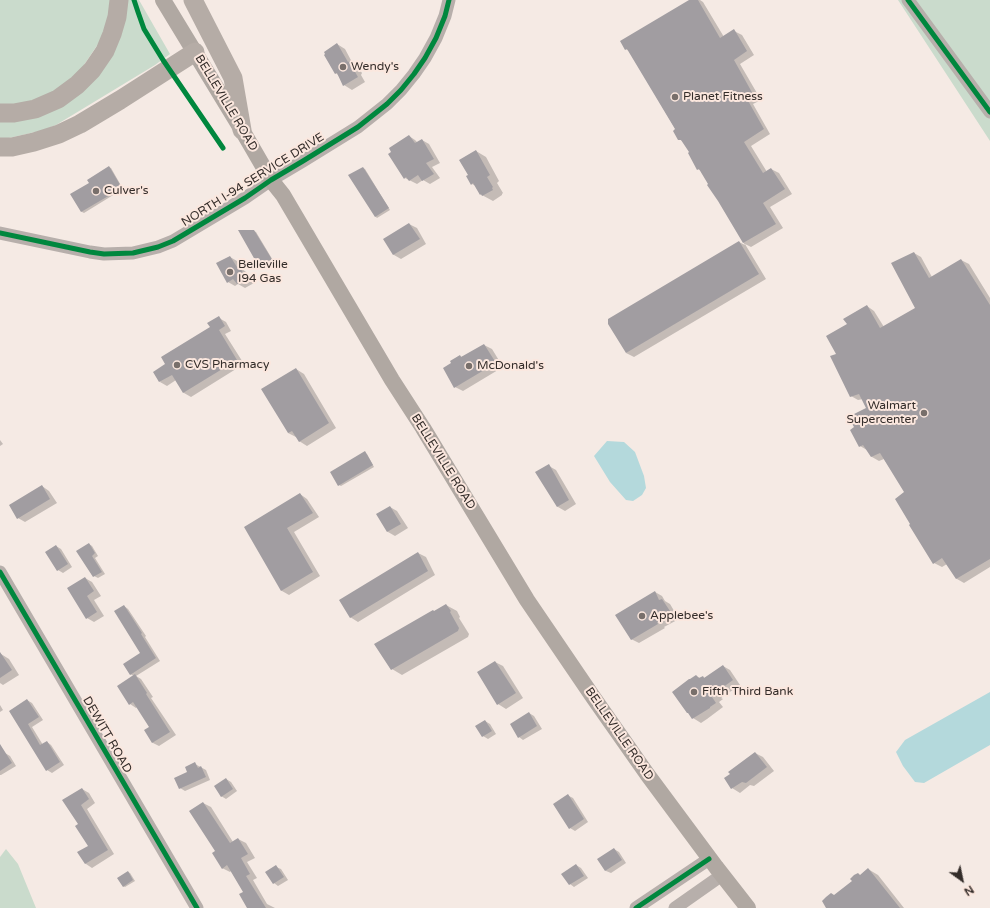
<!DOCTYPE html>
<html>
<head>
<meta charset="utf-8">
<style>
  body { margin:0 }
  #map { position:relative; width:990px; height:908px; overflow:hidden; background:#f5eae4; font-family:"Varela Round",sans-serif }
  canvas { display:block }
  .north { position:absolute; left:942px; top:860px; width:40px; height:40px; -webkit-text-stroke:3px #fbe7de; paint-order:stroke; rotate:147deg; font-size:11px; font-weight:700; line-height:16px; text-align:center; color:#342d2a }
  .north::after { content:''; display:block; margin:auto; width:14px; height:18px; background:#342d2a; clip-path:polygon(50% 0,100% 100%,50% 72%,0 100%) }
</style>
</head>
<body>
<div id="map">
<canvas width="990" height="908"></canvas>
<div class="north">N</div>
</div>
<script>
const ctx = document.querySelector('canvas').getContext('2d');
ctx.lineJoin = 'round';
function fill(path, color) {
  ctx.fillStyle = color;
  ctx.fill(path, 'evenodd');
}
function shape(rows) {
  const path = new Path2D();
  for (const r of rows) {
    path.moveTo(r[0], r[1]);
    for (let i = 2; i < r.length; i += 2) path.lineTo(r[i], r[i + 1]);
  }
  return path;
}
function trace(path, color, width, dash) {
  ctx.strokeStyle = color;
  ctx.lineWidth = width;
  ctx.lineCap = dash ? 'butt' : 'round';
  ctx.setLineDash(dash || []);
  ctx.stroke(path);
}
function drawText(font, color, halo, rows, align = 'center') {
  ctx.font = font + ' "Varela Round",sans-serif';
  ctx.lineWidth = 4;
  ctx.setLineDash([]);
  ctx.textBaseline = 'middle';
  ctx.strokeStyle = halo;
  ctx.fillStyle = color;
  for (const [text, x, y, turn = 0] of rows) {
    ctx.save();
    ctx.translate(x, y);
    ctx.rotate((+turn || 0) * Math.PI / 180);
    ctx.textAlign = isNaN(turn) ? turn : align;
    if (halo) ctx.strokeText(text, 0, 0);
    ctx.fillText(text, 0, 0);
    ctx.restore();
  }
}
const green = shape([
  [0,0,110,0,109,16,100,41,80,71,50,95,24,103,0,106],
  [124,0,139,0,170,54,155,65,56,125,46,129,40,131,0,140,0,120,64,102],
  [898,0,990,0,990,141],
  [6,849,18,864,36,908,0,908,0,857]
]);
const water = shape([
  [607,441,624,442,635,452,644,476,646,488,642,495,633,501,626,500,610,482,594,456],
  [990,692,990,745,924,783,915,782,903,766,896,752,905,740]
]);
const shadow = shape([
  [691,0,700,0,703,2,724,37,734,31,742,35,754,55,740,64,761,100,753,104,770,134,751,146,767,172,771,169,779,173,792,194,770,207,783,228,751,247,745,244,766,279,634,357,626,353,739,242,745,245,701,171,698,169,690,152,684,142,679,139,676,130,630,52,626,49],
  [337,44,345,49,353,64,357,66,362,73,361,75,365,82,352,90,344,85,338,75,336,73],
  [409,136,415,140,418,143,422,140,429,144,440,163,432,167,440,178,430,184,423,180,417,184,405,178],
  [476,151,486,157,499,181,497,183,503,193,502,194,502,195,493,201,480,194,476,186,472,184],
  [109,167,111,168,123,189,84,213,82,212,72,195,90,184],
  [363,168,365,169,390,210,377,218,375,216],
  [409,224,417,228,426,244,401,259,394,255,385,239],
  [254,231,256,232,277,267,262,267,260,266],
  [914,253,921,257,932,277,961,260,969,264,990,298,990,567,964,583,957,579,947,564,942,567,934,563,911,524,906,492,884,459,879,461,872,457,867,450,860,446,856,427,868,409,863,399,858,400,851,396,838,354,849,324,867,306,874,311,884,327,917,309],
  [230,257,237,261,242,269,246,272,254,283,245,288,238,284,235,286,228,282],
  [219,318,226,322,231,331,225,334,244,364,191,397,184,393,176,380,167,386,160,382,167,364,211,328],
  [484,345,492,349,503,367,463,391,455,387,460,356,462,357],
  [296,369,304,374,336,428,307,446,299,441,297,437,296,437,288,433],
  [0,440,3,444,0,446],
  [365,453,367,454,374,467,341,486,339,485],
  [549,466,556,470,576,504,565,511,558,507,537,473],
  [42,486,49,491,57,503,25,522,18,518],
  [300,494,307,499,319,517,294,532,320,576,289,595,282,591,245,527],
  [390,507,397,511,408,528,395,536,388,532,377,514],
  [89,544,92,546,98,556,95,558,105,574,98,578,94,576],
  [56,546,61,549,72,567,63,573,58,570],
  [418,553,426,557,435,575,358,622,350,617],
  [85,578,92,582,101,596,94,600,104,616,94,622,87,618],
  [655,592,662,596,665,601,670,604,679,619,664,627,665,628,639,643,631,639],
  [446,605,457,611,460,617,459,618,469,634,468,637,402,675,392,669,376,644],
  [124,606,128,609,146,636,145,637,160,661,136,676,141,679,153,697,151,698,176,735,159,746,153,743,145,730,150,727,137,707,136,708,130,704,134,676,130,674,141,653],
  [1,654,9,659,19,675,3,685,0,683,0,655],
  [495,662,503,666,523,698,506,709,498,704],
  [723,666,730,670,740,685,721,698,723,699,719,702,723,707,707,719,701,723,693,718,690,714,696,676,700,678,703,677,705,678],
  [27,700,32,703,43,720,32,727,43,745,47,742,51,745,64,765,52,773,47,770,10,711],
  [0,705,3,710,0,712],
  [529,713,534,716,542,729,523,740,519,737],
  [485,721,490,724,496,734,488,739,483,736],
  [5,753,10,756,16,766,1,775,0,775,0,757],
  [755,753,763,757,774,771,754,786,750,785,740,793,732,788],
  [195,764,206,770,210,780,185,791,180,788,188,773],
  [226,779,231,782,237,791,226,799,221,796],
  [82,789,89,793,95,803,87,809,114,854,92,868,86,864,79,853,89,846,79,824],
  [569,796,573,798,588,822,575,831,570,828],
  [203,803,211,807,233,842,238,839,246,843,255,858,247,862,257,878,253,880,267,904,275,908,248,908,244,892,231,871,230,872,222,868,216,852],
  [614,849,619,852,626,863,611,873,606,871,599,860],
  [576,865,581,868,588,878,574,887,570,884],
  [276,867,281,869,288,880,278,886,274,883],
  [868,869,878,875,904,908,828,908,835,896],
  [128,872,130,873,135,881,125,887,123,886]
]);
const building = shape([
  [689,0,698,0,720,38,734,29,747,51,734,60,754,96,747,99,764,129,744,142,763,173,771,168,785,189,763,203,776,224,743,243,718,201,707,185,708,184,699,169,697,170,688,153,689,152,681,140,678,140,673,131,675,129,627,49,625,50,620,41],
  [337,43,348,62,350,61,356,69,354,70,358,77,343,86,337,73,335,74,324,55,325,54,324,52],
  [409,135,415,143,422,139,434,159,426,163,434,174,422,181,418,175,409,181,406,177,404,179,388,154,391,152,389,148],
  [476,150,490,175,487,177,493,187,492,188,493,190,482,196,481,194,480,195,473,183,471,185,466,176,468,175,459,160],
  [109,166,122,188,81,212,70,194,89,183,87,180],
  [363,167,389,208,375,217,348,175],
  [409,223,420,239,393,255,383,239],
  [238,230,254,230,276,266,259,267],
  [739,241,759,274,626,353,608,324,608,319],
  [914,252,929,278,961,259,990,305,990,559,956,579,942,558,933,564,909,525,910,524,895,499,904,492,880,453,871,457,863,445,859,447,850,430,854,427,848,417,866,408,859,394,850,397,830,356,836,354,826,336,847,324,843,319,867,305,880,328,915,308,891,263],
  [230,256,237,267,239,266,247,279,237,284,233,279,227,283,216,263],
  [219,316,225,326,219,330,237,360,183,393,172,375,159,382,153,372,165,364,161,357,210,327,207,323],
  [484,344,496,363,454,388,443,368,451,363,450,361,460,355,461,357],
  [296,368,329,423,299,442,292,431,288,433,261,389],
  [365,451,373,465,338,486,330,472],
  [549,464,569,500,557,507,535,472],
  [42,485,50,499,17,519,9,505],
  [300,493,313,513,287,528,313,572,281,591,244,527],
  [390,506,401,524,387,532,376,514],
  [89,543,95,553,92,556,102,572,93,577,76,551],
  [56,545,68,564,57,571,45,552],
  [418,552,428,571,350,618,339,600],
  [85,577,94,591,87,596,97,612,86,619,67,588],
  [655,591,659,600,662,599,672,614,657,622,658,624,631,640,615,615],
  [446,604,451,611,450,612,459,628,458,631,391,670,374,644,433,610,434,611],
  [124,605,142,633,141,634,156,658,130,675,123,664,140,653,114,611],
  [0,652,12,670,0,678],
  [495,661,516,693,497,705,477,672],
  [723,665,733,680,715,693,716,695,712,697,716,703,710,707,710,708,692,719,688,713,687,713,672,692,689,679,690,679,696,675,699,678,703,676,704,678],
  [135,674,147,693,146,694,170,732,152,743,144,730,149,727,133,702,129,705,117,686],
  [27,699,39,717,28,724,40,745,47,741,60,762,46,771,9,711],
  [529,712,537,726,518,738,510,724],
  [485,720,492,731,482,737,475,726],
  [0,744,12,763,0,771],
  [755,752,767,767,746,783,742,782,731,789,724,778,730,774,728,772],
  [195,762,198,768,201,766,206,777,179,789,174,778,187,772,185,767],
  [226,778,233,789,221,797,214,786],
  [82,788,89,799,81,805,108,850,85,864,77,852,88,846,75,826,78,824,62,800],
  [568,794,584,819,569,829,553,804],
  [203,802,230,843,238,838,248,854,241,858,250,874,246,876,266,908,247,908,239,894,243,892,227,865,222,869,212,853,215,851,189,811],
  [614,848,622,860,605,871,597,859],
  [576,864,584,876,569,885,561,874],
  [276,865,284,877,273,884,265,872],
  [868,868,900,908,826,908,822,901,826,897,831,893,834,895,852,881,850,879,854,875,858,873,860,875],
  [128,871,133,880,123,887,117,878]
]);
const minor = shape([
  [908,0,990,112],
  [0,233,90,252,104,254,133,253,158,247,173,241,245,198,271,180,303,161,358,127,387,104,401,90,414,74,425,58,436,38,445,16,449,0],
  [0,572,197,908],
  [636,908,709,859],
  [675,908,722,875]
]);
const major = shape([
  [163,0,242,130,271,180,283,195,392,380,423,428,527,600,593,697,647,774,716,867,748,908]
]);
const highway = shape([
  [193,0,233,78,242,130],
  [0,113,14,113,35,109,58,99,77,85,92,70,105,51,112,34,117,17,119,0],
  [0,147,12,147,34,142,59,134,80,124,120,100,195,52]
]);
const cycleway = shape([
  [134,0,138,12,144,29,163,60,223,148],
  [908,0,990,112],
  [0,233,90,252,104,254,133,253,158,247,173,241,245,198,271,180,303,161,358,127,387,104,401,90,414,74,425,58,436,38,445,16,449,0],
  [0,572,197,908],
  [636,908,709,859]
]);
const markers = [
  [343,67,4,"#786f6b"],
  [675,97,4,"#786f6b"],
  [96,191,4,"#786f6b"],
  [230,272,4,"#786f6b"],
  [177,365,4,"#786f6b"],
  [469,366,4,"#786f6b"],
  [924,413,4,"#786f6b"],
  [642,616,4,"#786f6b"],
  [694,692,4,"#786f6b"]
];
const poiNames = [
  ["Wendy's",351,67],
  ["Planet Fitness",683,97],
  ["Culver's",104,191],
  ["Belleville",238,265],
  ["I94 Gas",238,279],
  ["CVS Pharmacy",185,365],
  ["McDonald's",477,366],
  ["Walmart",916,406,"right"],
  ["Supercenter",916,420,"right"],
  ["Applebee's",650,616],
  ["Fifth Third Bank",702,692]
];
const streetNames = [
  ["BELLEVILLE ROAD",226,103,59],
  ["NORTH I-94 SERVICE DRIVE",253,180,-32],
  ["BELLEVILLE ROAD",443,462,58],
  ["BELLEVILLE ROAD",619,734,55],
  ["DEWITT ROAD",107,735,60]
];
fill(green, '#cadbcc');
fill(water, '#b4d9dc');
fill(shadow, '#0003');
fill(building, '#a19da1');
trace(minor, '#b7afab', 13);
trace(major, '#b0a8a2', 16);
trace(highway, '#b5aca6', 19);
trace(cycleway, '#00873e', 5);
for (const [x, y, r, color] of markers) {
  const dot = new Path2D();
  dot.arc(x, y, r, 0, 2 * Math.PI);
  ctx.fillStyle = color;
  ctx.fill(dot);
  trace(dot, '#fbe7de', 1.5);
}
drawText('12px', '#342d2a', '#fbe7de', poiNames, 'left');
drawText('12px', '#342d2a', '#fbe7de', streetNames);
</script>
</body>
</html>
